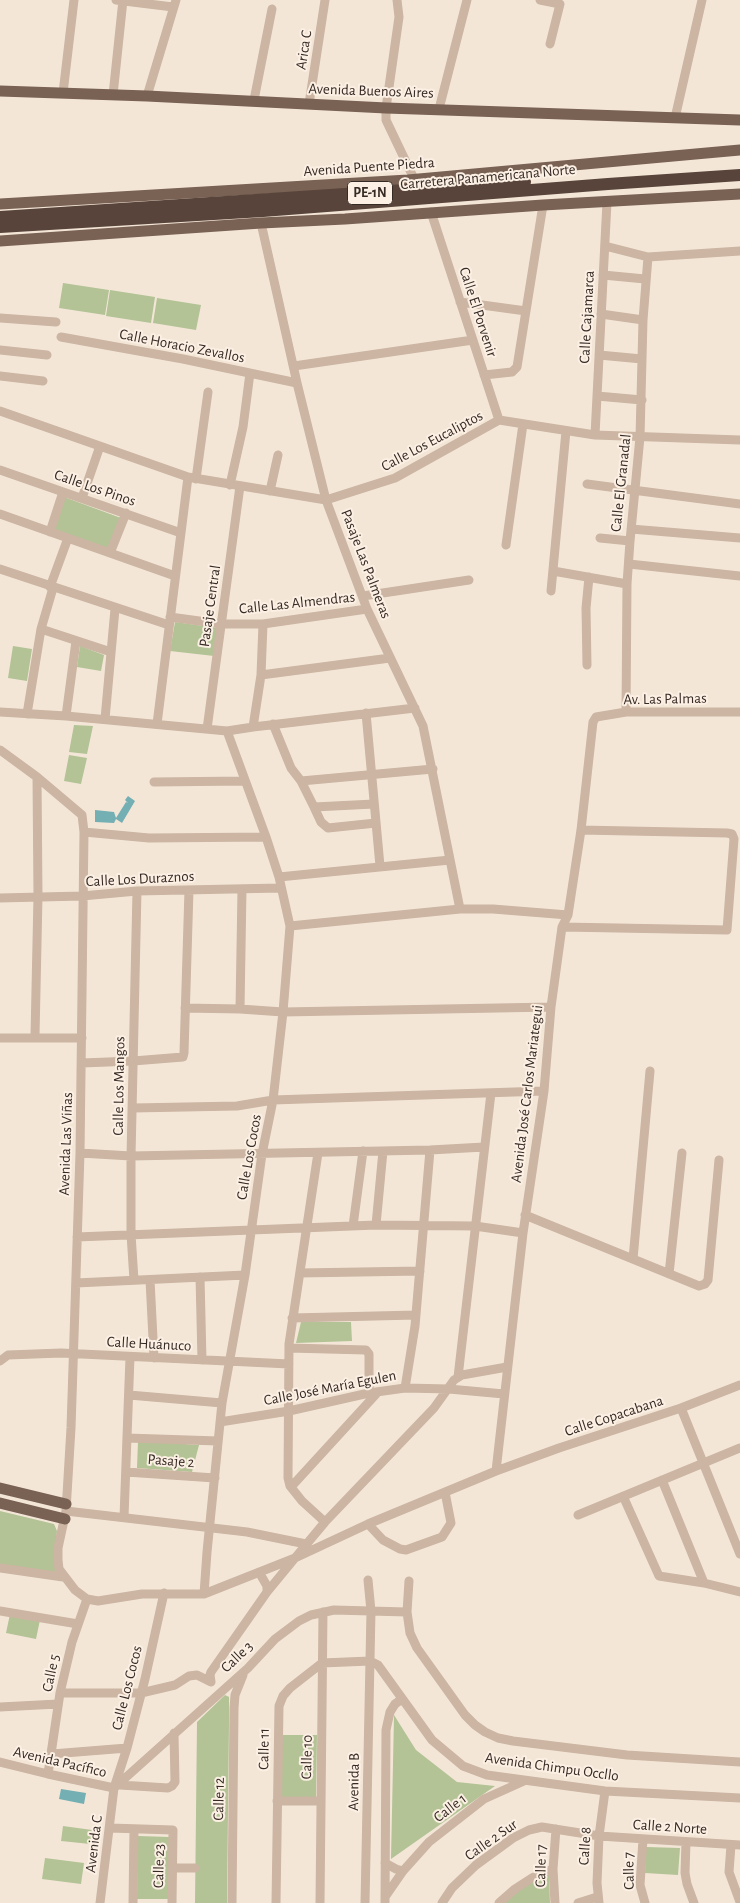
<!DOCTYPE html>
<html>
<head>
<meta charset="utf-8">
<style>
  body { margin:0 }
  canvas { display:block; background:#f3e6d7 }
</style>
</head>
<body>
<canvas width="740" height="1903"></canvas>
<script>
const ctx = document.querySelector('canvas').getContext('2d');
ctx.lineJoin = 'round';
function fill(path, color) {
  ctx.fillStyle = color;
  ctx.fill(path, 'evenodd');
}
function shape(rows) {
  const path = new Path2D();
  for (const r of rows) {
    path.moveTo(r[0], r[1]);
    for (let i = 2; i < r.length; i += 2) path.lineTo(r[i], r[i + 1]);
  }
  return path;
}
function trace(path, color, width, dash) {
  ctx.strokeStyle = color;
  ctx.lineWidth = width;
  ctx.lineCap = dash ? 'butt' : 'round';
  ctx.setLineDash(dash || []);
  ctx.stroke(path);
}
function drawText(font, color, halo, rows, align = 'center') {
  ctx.font = font + ' "Alegreya Sans",sans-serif';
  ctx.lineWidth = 4;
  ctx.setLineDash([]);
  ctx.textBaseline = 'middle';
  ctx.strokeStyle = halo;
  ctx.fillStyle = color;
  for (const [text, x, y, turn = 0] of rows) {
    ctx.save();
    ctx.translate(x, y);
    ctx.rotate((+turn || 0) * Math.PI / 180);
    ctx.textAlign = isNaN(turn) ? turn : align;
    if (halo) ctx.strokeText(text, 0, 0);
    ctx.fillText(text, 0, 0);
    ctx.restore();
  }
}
const green = shape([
  [63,283,109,290,105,315,59,308],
  [110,290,155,297,151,323,106,316],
  [157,298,201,305,196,330,153,323],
  [64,497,121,518,110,550,53,530],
  [175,622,218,628,214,656,170,651],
  [13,646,32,649,27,681,8,678],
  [80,646,104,655,101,671,77,667],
  [74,725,93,726,87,754,69,752],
  [69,755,87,758,81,784,64,781],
  [301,1322,351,1322,352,1341,296,1343],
  [138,1441,199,1445,192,1472,137,1468],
  [0,1511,54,1524,57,1531,55,1549,56,1571,53,1573,0,1564],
  [10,1614,40,1620,36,1639,6,1633],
  [225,1695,229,1697,229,1723,227,1903,195,1903,197,1722],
  [394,1715,416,1750,457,1782,495,1786,391,1859],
  [282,1735,317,1735,316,1797,282,1797],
  [63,1826,92,1830,90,1844,61,1841],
  [138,1836,170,1837,169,1899,137,1899],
  [646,1847,680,1848,678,1875,645,1873],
  [45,1858,84,1863,81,1884,42,1879],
  [549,1875,550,1903,503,1903,526,1885]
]);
const water = shape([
  [128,796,135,801,122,823,116,819,114,823,95,822,95,810,114,812,116,818,126,802,128,803,125,800],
  [61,1789,86,1793,84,1804,59,1799]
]);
const minor = shape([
  [116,0,173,7],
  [397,0,399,17,386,108,386,120,417,185],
  [540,0,560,4,550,44],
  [63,93,74,0],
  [113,95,123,0],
  [147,96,176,0],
  [254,100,272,9],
  [309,104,325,0],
  [439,109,467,0],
  [675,118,702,0],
  [431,212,499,420],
  [261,223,297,383,326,500,367,609,423,726,460,909],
  [605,246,648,257,740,251],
  [603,275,645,279],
  [460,302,526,311],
  [601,314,643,320],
  [0,318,56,322],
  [61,337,183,359,297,383],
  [0,350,47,355],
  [599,355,642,359],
  [294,366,473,340],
  [484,375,512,372,517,367,543,205],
  [0,376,43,381],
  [597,396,642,400],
  [0,411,188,477,326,500,395,478,499,420,595,435,740,440],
  [595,435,607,202],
  [0,470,181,533],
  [196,479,208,392],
  [587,484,740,504],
  [230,485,243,427,250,373],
  [270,491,278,455],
  [82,498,100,446],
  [0,514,175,576],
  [631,529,740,538],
  [50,532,63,492],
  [600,538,630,541],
  [506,545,523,424],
  [110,553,126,513],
  [629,564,740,576],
  [0,569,169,625],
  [553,571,627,584],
  [50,587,68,538],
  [551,591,566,431],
  [363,596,469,580],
  [170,617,221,624,263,624,367,609],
  [41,629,111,652],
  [587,665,586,608,589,577],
  [261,675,390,658],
  [0,712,66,716,227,731,253,727,415,708],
  [626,712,627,584,630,541,640,437,643,320,648,257],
  [366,713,380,866],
  [27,714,41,629,53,588],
  [66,716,76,641],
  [105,719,115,609],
  [157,724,188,477],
  [273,724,291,768,301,781,314,807,374,804],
  [253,727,261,675,263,624],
  [207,729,240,486],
  [0,750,37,777,82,815,84,832,80,1153,71,1428,66,1511,58,1548,58,1560,59,1569,75,1590,87,1599,98,1601,142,1594,204,1594,295,1558,368,1524,496,1471,559,1448,681,1408,740,1385],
  [301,781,433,769],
  [154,782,244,781],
  [314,807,321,822,328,828,376,823],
  [84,832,149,838,266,837],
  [279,877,450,860],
  [0,898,82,896,137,891,280,888],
  [290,926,460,909,493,909,568,915],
  [562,927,727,930,734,839,732,834,727,833,581,830],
  [185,1008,240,1009,242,889],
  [240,1009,283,1012,551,1007],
  [35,1036,38,896,37,777],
  [0,1038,82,1038],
  [82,1063,133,1061,183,1057,184,1053,189,890],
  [133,1108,237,1106,273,1100,544,1091],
  [80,1153,131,1156,430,1150,484,1147],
  [318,1153,289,1344,288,1478,290,1486,302,1501,325,1522],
  [525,1215,699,1286,705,1284,708,1280,719,1160],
  [376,1225,383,1151],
  [353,1226,363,1151],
  [77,1237,376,1225,475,1226,523,1233],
  [633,1259,650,1071],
  [300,1273,420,1271],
  [669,1274,682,1153],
  [200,1277,202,1360],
  [134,1280,131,1234,131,1156,137,891],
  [150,1280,154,1358],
  [76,1283,245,1275],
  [292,1318,416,1315],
  [289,1348,366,1350,369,1354,369,1393],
  [0,1361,8,1355,61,1353,289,1364],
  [458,1377,491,1093],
  [405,1388,415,1326,430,1150],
  [129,1395,222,1403],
  [681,1408,740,1554],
  [220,1422,289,1411,369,1393,405,1388,449,1389,504,1394],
  [127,1438,218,1441],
  [496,1471,523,1233,544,1091,551,1007,562,927,568,915,581,830,593,722,596,717,626,712,740,712],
  [126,1472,215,1478],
  [662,1480,704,1583],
  [291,1487,378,1392],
  [623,1496,659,1576,704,1583,740,1592],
  [66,1511,247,1532,306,1544],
  [578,1515,740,1448],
  [124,1517,130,1357],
  [368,1524,383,1540,400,1549,406,1550,442,1537,451,1523,445,1492],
  [0,1568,63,1577],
  [259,1572,267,1586,267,1592],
  [409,1581,407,1612,410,1633,417,1648,465,1715,475,1725,485,1732,498,1738,513,1741,627,1755,740,1762],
  [204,1594,207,1552,222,1403,245,1275,262,1154,273,1100,283,1012,290,926,279,877,266,837,227,731],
  [0,1611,78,1624],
  [60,1693,141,1693,175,1685,189,1676,197,1675,211,1682,210,1675,211,1672,267,1592,295,1558,325,1522,434,1408,454,1380,462,1375,507,1367],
  [0,1707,58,1704],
  [52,1754,127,1748],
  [0,1762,48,1774,114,1788],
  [48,1774,60,1693,72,1642,87,1599],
  [120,1785,168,1788,172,1786,175,1782,174,1733],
  [114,1788,248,1668,275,1639,299,1621,311,1615,334,1610,407,1612],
  [277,1801,321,1801],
  [110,1828,173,1830,172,1903],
  [643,1839,640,1885,645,1903],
  [686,1842,685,1873,687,1884,694,1903],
  [731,1845,729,1872,740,1902],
  [385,1863,396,1869,403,1871],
  [173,1868,195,1868],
  [385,1897,403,1871,429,1842,484,1799,524,1781],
  [100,1903,114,1788,127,1748,145,1679,164,1593],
  [133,1903,134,1829],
  [232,1903,234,1708,235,1695,243,1675],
  [276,1903,279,1706,283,1696,290,1688,322,1663,370,1661,378,1665,432,1740,463,1766,487,1775,605,1791,740,1798],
  [320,1903,323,1612],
  [365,1903,371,1611,368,1580],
  [385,1903,386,1730,390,1712,395,1704,402,1699],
  [442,1903,452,1888,476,1865,513,1838,529,1830,542,1827,599,1836,740,1845],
  [499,1903,515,1889,532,1878,553,1869],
  [555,1903,553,1869,556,1829],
  [578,1903,597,1897],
  [599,1903,597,1883,599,1836,605,1791]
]);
const major = shape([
  [0,91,147,96,386,108,740,120],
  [0,204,408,180,740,150],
  [0,241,261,223,345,219,543,205,740,194],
  [0,1488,66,1504],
  [0,1503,65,1519]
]);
const highway = shape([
  [0,217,525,182],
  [0,227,263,211,608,184,740,175]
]);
const shields = [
  [370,193,45]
];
const shieldNames = [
  ["PE-1N",370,193]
];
const streetNames = [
  ["Arica C",304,50,-81],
  ["Avenida Buenos Aires",371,91,2],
  ["Avenida Puente Piedra",369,167,-4],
  ["Carretera Panamericana Norte",488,177,-5],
  ["Calle El Porvenir",478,312,72],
  ["Calle Cajamarca",587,317,-87],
  ["Calle Horacio Zevallos",182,346,11],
  ["Calle Los Eucaliptos",432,441,-28],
  ["Calle El Granadal",621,483,-84],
  ["Calle Los Pinos",95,488,19],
  ["Pasaje Las Palmeras",366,564,69],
  ["Calle Las Almendras",297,603,-6],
  ["Pasaje Central",210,606,-82],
  ["Av. Las Palmas",665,699,-1],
  ["Calle Los Duraznos",140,879,-3],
  ["Calle Los Mangos",119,1086,-89],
  ["Avenida José Carlos Mariategui",527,1094,-83],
  ["Avenida Las Viñas",66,1144,-88],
  ["Calle Los Cocos",249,1157,-80],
  ["Calle Huánuco",149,1344,3],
  ["Calle José María Egulen",330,1388,-11],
  ["Calle Copacabana",614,1416,-18],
  ["Pasaje 2",171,1461,4],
  ["Calle 3",237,1657,-44],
  ["Calle 5",51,1673,-78],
  ["Calle Los Cocos",127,1688,-76],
  ["Calle 11",264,1749,-89],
  ["Calle 10",307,1757,-89],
  ["Avenida Pacífico",60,1762,13],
  ["Avenida Chimpu Occllo",552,1767,8],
  ["Avenida B",354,1782,-89],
  ["Calle 12",219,1799,-89],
  ["Calle 1",450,1808,-38],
  ["Calle 2 Norte",670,1827,4],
  ["Calle 2 Sur",491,1840,-35],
  ["Avenida C",94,1844,-83],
  ["Calle 8",585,1846,-86],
  ["Calle 23",159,1866,-89],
  ["Calle 17",541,1866,-89],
  ["Calle 7",629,1871,-91]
];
fill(green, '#b3c396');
fill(water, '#73afb3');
trace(minor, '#ccb5a2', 9);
trace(major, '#796154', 11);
trace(highway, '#58443b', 12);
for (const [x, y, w] of shields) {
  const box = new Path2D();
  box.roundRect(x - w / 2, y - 11.5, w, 23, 4);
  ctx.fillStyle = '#fbf0e3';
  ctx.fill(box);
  trace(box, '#362a25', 1);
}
drawText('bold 14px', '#362a25', null, shieldNames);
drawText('15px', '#362a25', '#fbf0e3', streetNames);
</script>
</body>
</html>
